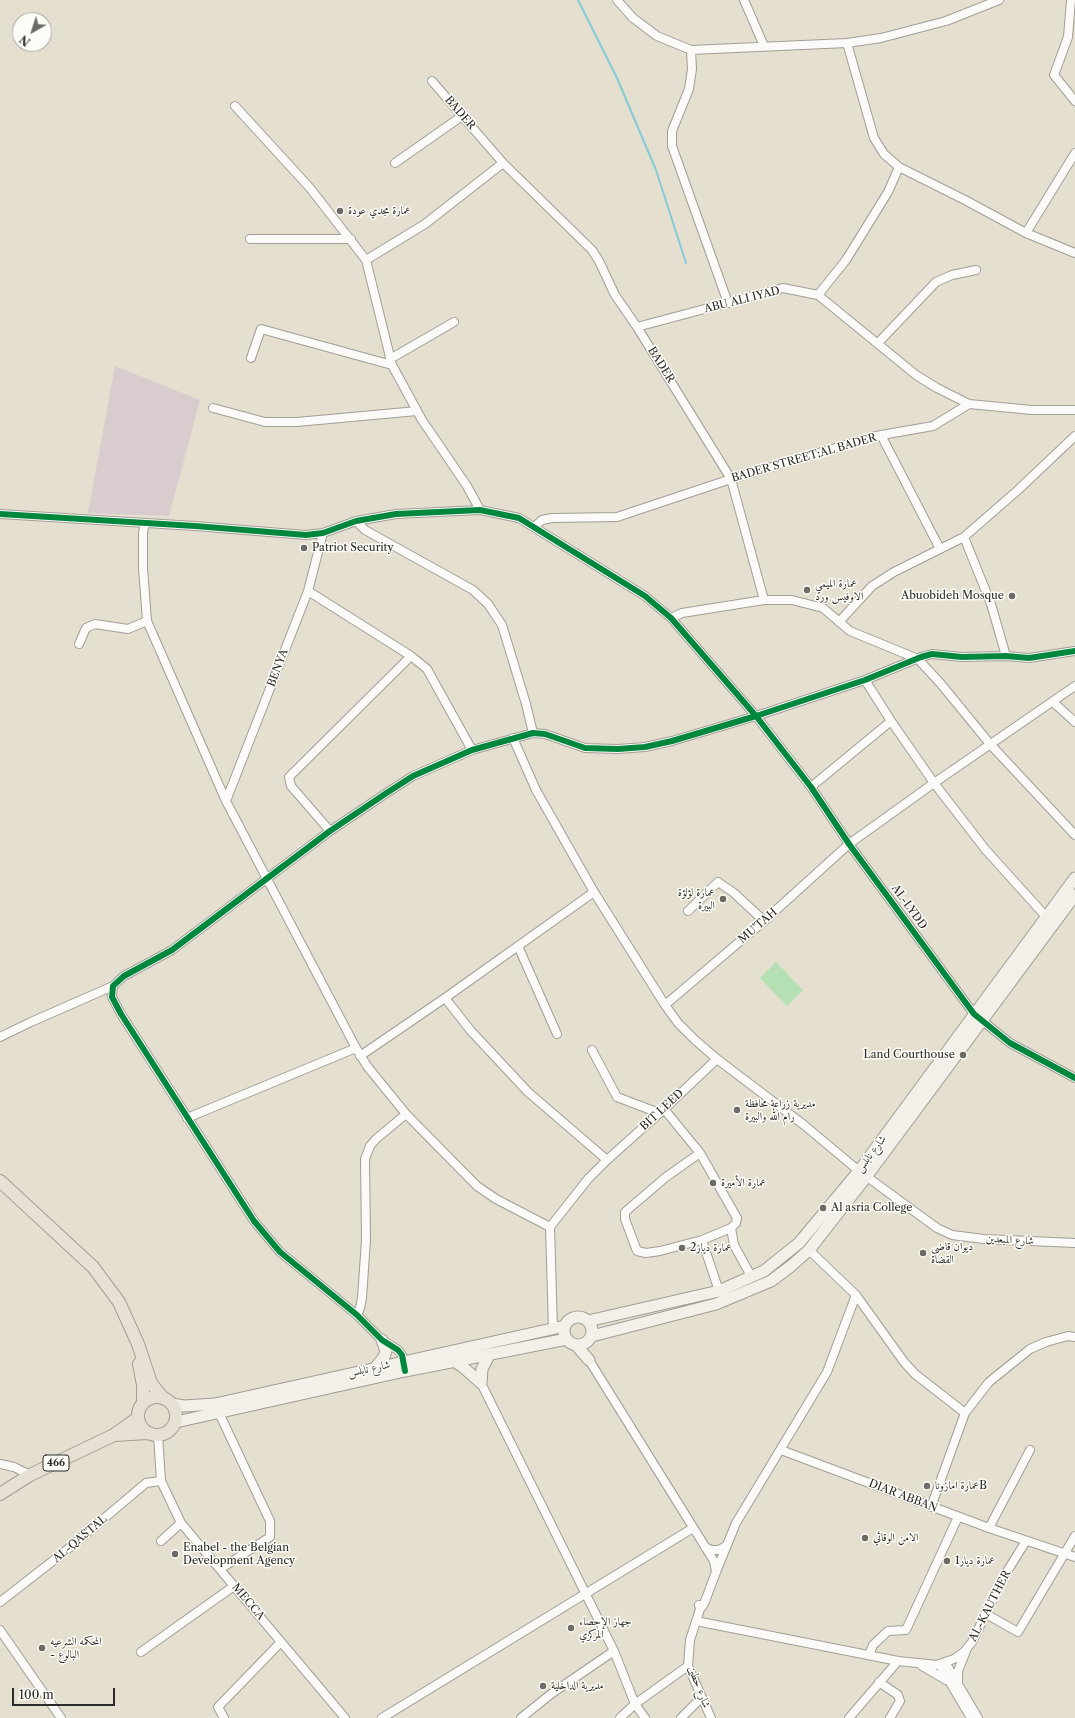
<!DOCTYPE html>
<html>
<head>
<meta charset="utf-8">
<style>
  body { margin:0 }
  #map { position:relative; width:1075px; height:1718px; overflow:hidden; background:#e4dfce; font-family:"Libre Caslon Text",serif }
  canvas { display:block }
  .north { position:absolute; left:12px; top:12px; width:40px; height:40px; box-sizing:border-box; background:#fdfcf7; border:1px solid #a9a8a5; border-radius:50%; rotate:219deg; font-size:11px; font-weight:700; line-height:16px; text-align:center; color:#2b2b2b }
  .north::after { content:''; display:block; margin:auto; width:14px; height:18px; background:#6c6a64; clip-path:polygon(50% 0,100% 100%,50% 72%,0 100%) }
  .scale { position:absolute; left:12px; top:1688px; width:103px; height:18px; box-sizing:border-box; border:2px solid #2b2b2b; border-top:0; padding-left:5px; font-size:12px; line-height:14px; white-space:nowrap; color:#2b2b2b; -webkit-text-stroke:3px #fdfcf7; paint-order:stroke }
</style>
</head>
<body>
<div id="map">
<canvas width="1075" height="1718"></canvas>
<div class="north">N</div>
<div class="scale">100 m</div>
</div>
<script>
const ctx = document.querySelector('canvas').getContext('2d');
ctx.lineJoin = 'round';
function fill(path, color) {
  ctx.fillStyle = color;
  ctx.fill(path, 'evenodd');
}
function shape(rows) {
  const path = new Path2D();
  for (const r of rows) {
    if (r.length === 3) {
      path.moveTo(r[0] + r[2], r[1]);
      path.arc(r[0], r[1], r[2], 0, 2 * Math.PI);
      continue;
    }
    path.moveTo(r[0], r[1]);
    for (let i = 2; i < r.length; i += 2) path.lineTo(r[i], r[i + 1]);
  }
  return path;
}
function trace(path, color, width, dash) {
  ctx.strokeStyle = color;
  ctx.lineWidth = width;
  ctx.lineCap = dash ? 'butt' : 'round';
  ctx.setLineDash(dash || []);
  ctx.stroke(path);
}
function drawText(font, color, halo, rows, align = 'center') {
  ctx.font = font + ' "Libre Caslon Text",Amiri,serif';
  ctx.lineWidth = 3;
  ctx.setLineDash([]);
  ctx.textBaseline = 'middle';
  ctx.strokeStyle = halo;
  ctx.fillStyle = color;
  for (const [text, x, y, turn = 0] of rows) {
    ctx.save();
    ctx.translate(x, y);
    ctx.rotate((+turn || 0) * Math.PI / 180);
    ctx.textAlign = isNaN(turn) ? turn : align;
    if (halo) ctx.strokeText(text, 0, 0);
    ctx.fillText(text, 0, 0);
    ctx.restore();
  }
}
const industrial = shape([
  [115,366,200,400,169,516,88,513]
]);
const green = shape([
  [776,962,803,990,787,1006,760,978]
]);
const stream = shape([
  [578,0,617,78,656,170,686,263]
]);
const minor = shape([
  [617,0,633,18,657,36,691,50,847,43,881,38,946,21,999,0],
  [744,0,764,46],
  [1071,0,1068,37,1054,75,1075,101],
  [847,43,874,138,884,154,899,167,965,200,1026,233,1075,253],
  [691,50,692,69,689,89,672,131,672,146,728,303],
  [432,81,503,163,592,250,599,261,615,295,637,327,731,479,764,600],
  [235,106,310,188,366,260],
  [395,163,462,116],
  [1026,233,1075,153],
  [250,239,351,239],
  [818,295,916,375,937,388,969,404],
  [637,327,783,288,818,295,846,260,888,192,899,167],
  [878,343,936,282,952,275,976,270],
  [251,358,261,329,392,365],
  [390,359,454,322],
  [213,408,265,422,297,422,417,411],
  [881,435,940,549],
  [480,510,467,486,422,420,392,365,366,260,425,224,503,163],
  [0,514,195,526,306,535,323,533,356,521,396,514,480,510,519,518,645,596,671,618,756,716,811,787,849,844,974,1014,1010,1043,1075,1078],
  [356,521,365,530,473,590,488,604,502,625,526,704,533,733],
  [145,523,143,533,143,568,147,621,226,801,356,1048,367,1066,406,1114,477,1186,496,1199,550,1227],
  [534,527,542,520,552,518,617,517,731,479,876,436,933,426,969,404,1032,410,1075,410],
  [964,537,991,604,1006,656],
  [308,591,411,656,427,669,472,750],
  [671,618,682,613,764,600,792,600,823,608,850,631,918,659,941,684,990,744,1075,835],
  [839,622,872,586,894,572,964,537,1018,490,1075,436],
  [79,644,86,628,95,624,128,629,147,621],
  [865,680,891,721,934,783,985,849,1049,920],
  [1053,702,1075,722],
  [513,738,536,790,594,892,665,1005,678,1023,695,1040,717,1059,804,1125,859,1171,937,1228,952,1235,984,1239,1075,1243],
  [811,787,891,721],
  [226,801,308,591,323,533],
  [330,831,291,786,289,777,411,656],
  [688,911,718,882,734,893,764,921],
  [518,946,557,1034],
  [445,998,471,1031,528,1092,607,1160],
  [665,1005,764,921,849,844,934,783,1075,686],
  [0,1037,31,1022,113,986],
  [592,1050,617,1097,659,1113],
  [360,1056,445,998,594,892],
  [664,1109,700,1153,666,1177,625,1212,625,1219,637,1251,646,1253,660,1251,702,1240,731,1228],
  [187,1118,356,1048],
  [700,1153,737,1218,736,1223,731,1228,734,1245,751,1276],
  [702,1240,719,1291],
  [809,1250,856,1295,904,1362,915,1374,965,1413],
  [357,1315,360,1308,362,1298,366,1240,365,1159,370,1146,376,1139,406,1114],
  [553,1330,550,1227,588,1179,607,1160,664,1109,717,1059],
  [589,1360,714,1561,716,1572,704,1604,700,1609],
  [404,1366,402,1355,398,1350,382,1340,357,1315,280,1252,254,1221,121,1014,112,997,113,986,124,976,172,950,330,831,385,794,413,776,472,750,533,733,545,734,585,748,618,749,645,747,672,741,756,716,865,680,921,657,932,654,962,657,1006,656,1029,658,1075,651],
  [481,1383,614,1651,635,1704,645,1718],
  [219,1413,270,1521,270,1537,220,1569],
  [158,1435,161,1481,181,1523,345,1718],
  [781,1450,989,1528,1075,1557],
  [0,1464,14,1467,30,1475],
  [931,1507,965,1413,989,1382,1030,1349,1046,1342,1068,1336,1075,1337],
  [989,1528,1030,1450],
  [161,1541,181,1523],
  [705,1547,711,1550,719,1550,726,1546],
  [716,1572,736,1523,827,1372,856,1295],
  [0,1602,63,1553,146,1483,161,1481],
  [699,1605,700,1609,690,1640,688,1666,711,1718],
  [986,1614,1018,1632,1075,1536],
  [696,1621,898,1661,937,1665,954,1659,964,1652,972,1642,1003,1578,1026,1541],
  [0,1630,61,1718],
  [141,1652,234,1586],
  [869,1655,873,1645,888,1631,906,1630,958,1517],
  [945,1662,978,1718],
  [939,1664,971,1718],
  [922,1666,946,1680],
  [879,1682,898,1695,900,1701,890,1718],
  [958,1684,958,1671,966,1651],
  [224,1718,218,1707,281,1642],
  [382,1718,693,1528],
  [521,1718,551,1694,614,1651],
  [620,1718,635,1704,688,1666],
  [681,1718,701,1698],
  [849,1718,898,1661]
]);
const secondary = shape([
  [578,1331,14],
  [588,1321,719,1291,764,1271,799,1243,859,1171,1075,878],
  [592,1336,716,1304,771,1281,791,1266,809,1250,866,1177,1075,895],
  [576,1345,589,1360],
  [454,1361,463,1367,481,1383],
  [376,1367,384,1357,386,1351,382,1340],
  [481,1383,482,1369,489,1355],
  [172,1404,184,1406,215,1404,565,1326],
  [176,1422,405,1371,567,1339]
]);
const primary = shape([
  [0,1181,93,1267,119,1302,138,1344,151,1383,163,1398],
  [139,1364,143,1385,143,1402],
  [157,1416,19],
  [114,1435,148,1433],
  [0,1494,30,1475,114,1435,138,1418]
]);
const cycleway = shape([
  [0,514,195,526,306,535,323,533,356,521,396,514,480,510,519,518,645,596,671,618,756,716,811,787,849,844,974,1014,1010,1043,1075,1078],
  [405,1371,402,1355,398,1350,382,1340,357,1315,280,1252,254,1221,121,1014,112,997,113,986,124,976,172,950,330,831,385,794,413,776,472,750,533,733,545,734,585,748,618,749,645,747,672,741,756,716,865,680,921,657,932,654,962,657,1006,656,1029,658,1075,651]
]);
const markers = [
  [340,211,4,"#6c6a64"],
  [304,548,4,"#6c6a64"],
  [807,590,4,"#6c6a64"],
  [1012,596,4,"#6c6a64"],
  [723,899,4,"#6c6a64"],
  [963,1055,4,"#6c6a64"],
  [737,1110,4,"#6c6a64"],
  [713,1183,4,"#6c6a64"],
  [823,1208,4,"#6c6a64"],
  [682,1248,4,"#6c6a64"],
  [923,1253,4,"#6c6a64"],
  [927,1486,4,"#6c6a64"],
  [865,1538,4,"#6c6a64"],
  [175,1554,4,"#6c6a64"],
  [947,1561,4,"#6c6a64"],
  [571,1628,4,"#6c6a64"],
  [42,1648,4,"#6c6a64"],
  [543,1686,4,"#6c6a64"]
];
const shields = [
  [56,1463,26]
];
const shieldNames = [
  ["466",56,1463]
];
const streetNames = [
  ["BADER",460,113,49],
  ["ABU ALI IYAD",742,300,-14],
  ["BADER",661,365,58],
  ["BADER STREET;AL BADER",804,458,-16],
  ["BENYA",278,668,-69],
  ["AL-LYDD",909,907,54],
  ["MU'TAH",758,926,-41],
  ["BIT LEED",662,1110,-43],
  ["شارع نابلس",871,1154,-53],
  ["شارع المبعدين",1010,1240,3],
  ["شارع نابلس",369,1369,-12],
  ["DIAR ABBAN",903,1496,21],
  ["AL-QASTAL",80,1539,-40],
  ["MECCA",248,1602,50],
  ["AL-KAUTHER",990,1606,-63],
  ["شارع حطين",699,1687,69]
];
const poiNames = [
  ["عمارة مجدي عودة",348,211],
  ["Patriot Security",312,548],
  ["عمارة الميمي",815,584],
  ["الاوفيس ورد",815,597],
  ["Abuobideh Mosque",1004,596,"right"],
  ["عمارة لؤلؤة",715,893,"right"],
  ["البيرة",715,906,"right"],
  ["Land Courthouse",955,1055,"right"],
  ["مديرية زراعة محافظة",745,1104],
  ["رام الله والبيرة",745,1117],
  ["عمارة الأميرة",721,1183],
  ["Al asria College",831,1208],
  ["ديوان قاضي",931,1247],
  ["القضاة",931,1260],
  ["عمارة ديار2",690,1248],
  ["عمارة امازوناB",935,1486],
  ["الامن الوقائي",873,1538],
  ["Enabel - the Belgian",183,1548],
  ["Development Agency",183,1561],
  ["عمارة ديار1",955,1561],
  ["جهاز الإحصاء",579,1622],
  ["المركزي",579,1635],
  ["المحكمه الشرعيه",50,1642],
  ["- البالوع",50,1655],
  ["مديرية الداخلية",551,1686]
];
fill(industrial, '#d8cccf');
fill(green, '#b5e0b4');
trace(stream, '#84cbd6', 2);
trace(minor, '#a19e95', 10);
trace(secondary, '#a19e95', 13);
trace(primary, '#a19e95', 14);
trace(minor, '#fbfaf8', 8);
trace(secondary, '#f2f0e9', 11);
trace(primary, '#e7e1d3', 12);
trace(cycleway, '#00873e', 6);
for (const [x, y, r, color] of markers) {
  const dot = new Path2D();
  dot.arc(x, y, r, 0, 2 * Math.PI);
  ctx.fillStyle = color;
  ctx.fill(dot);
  trace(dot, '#fdfcf7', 1.5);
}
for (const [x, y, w] of shields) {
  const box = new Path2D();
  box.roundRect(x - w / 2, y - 8, w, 16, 3);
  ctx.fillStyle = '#fdfcf7';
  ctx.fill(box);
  trace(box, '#2b2b2b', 1);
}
drawText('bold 10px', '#2b2b2b', null, shieldNames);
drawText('11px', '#2b2b2b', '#fdfcf7', streetNames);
drawText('11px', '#2b2b2b', '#fdfcf7', poiNames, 'left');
</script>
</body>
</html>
